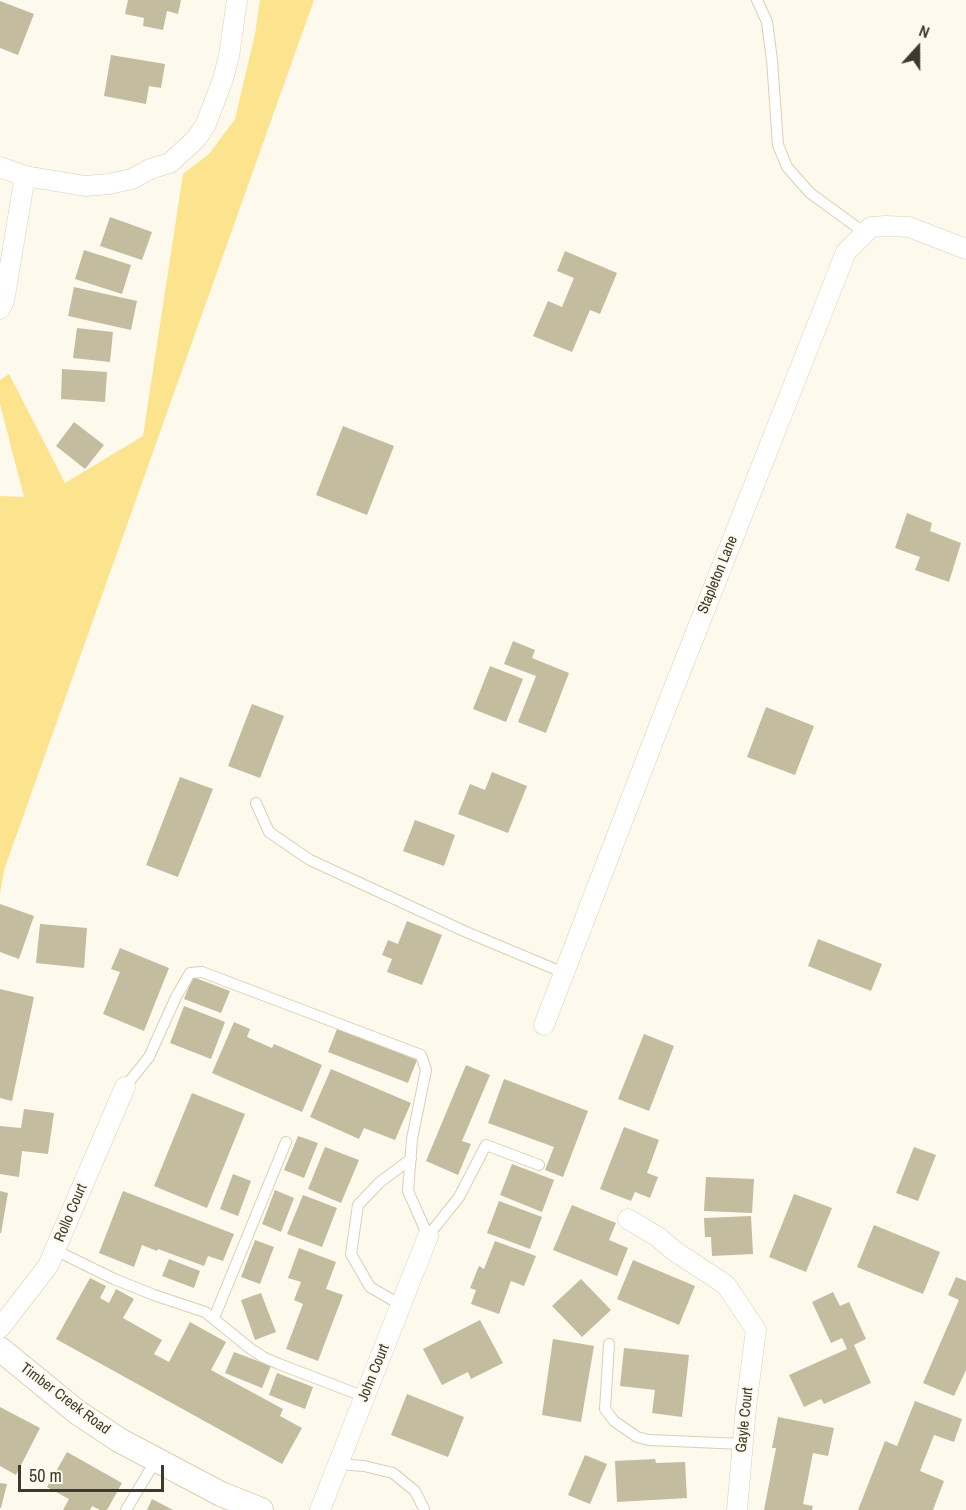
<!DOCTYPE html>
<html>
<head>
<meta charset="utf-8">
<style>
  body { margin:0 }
  #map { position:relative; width:966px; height:1510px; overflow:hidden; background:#fdfaed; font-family:"Archivo Narrow",sans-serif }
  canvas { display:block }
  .north { position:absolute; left:888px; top:18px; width:60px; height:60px; -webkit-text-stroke:4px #fdfaed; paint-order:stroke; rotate:21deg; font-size:16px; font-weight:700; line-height:24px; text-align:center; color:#3d3a2d }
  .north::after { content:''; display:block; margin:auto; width:21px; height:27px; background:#3d3a2d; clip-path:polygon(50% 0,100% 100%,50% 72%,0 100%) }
  .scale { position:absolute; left:18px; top:1465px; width:146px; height:27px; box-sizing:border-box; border:3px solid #3d3a2d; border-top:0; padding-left:8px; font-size:18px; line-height:21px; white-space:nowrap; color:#3d3a2d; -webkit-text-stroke:4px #fdfaed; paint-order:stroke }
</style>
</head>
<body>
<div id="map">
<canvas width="966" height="1510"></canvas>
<div class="north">N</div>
<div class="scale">50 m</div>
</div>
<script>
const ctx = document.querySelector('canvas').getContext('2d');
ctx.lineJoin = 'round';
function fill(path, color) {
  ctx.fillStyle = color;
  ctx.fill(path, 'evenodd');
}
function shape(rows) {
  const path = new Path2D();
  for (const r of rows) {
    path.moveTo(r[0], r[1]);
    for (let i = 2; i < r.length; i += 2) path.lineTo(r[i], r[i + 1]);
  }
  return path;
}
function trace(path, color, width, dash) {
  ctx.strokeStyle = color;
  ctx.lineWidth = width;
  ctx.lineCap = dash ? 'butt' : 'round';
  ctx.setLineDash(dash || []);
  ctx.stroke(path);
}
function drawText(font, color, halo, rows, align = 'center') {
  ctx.font = font + ' "Archivo Narrow",sans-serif';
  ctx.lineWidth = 4.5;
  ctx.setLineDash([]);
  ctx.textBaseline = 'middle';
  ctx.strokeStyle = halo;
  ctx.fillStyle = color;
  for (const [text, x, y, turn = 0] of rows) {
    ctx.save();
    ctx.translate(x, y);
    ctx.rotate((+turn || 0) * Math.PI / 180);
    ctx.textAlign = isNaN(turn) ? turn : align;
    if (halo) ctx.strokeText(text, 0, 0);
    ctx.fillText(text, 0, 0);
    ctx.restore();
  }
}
const green = shape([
  [260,0,314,0,4,870,0,894,0,496,24,497,0,404,0,380,9,374,65,483,143,436,183,174,209,154,235,119,255,34]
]);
const building = shape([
  [128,0,181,0,178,14,167,11,163,30,143,26,144,18,125,14],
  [0,1,34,14,18,55,0,48],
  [111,55,165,64,161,88,149,86,146,104,104,96],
  [110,217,152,232,142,260,100,246],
  [84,250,131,265,122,294,75,279],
  [565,251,617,273,600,314,590,310,572,352,533,336,548,301,562,307,574,278,557,271],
  [74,287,137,301,131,330,68,316],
  [77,328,113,332,110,362,73,358],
  [62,369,107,372,105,402,61,399],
  [74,422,104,445,85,469,56,446],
  [343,426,394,446,367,515,316,495],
  [907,513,932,523,930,531,961,543,949,582,915,570,920,557,895,548],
  [513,641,535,650,532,658,569,673,546,733,518,722,536,676,504,664],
  [490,666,523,679,506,722,473,709],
  [252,704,284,716,260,778,228,766],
  [766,707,814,726,795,775,747,757],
  [492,772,527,786,508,833,458,814,470,784,485,790],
  [180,777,213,789,178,877,146,865],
  [415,820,455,835,444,866,403,851],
  [0,904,34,916,19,959,0,952],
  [407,921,442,935,422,985,387,972,392,959,382,955,388,940,398,944],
  [40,924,87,928,84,968,36,963],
  [818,939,882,964,871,991,808,966],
  [120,948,169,968,144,1031,103,1014,120,972,111,969],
  [193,977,230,991,221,1013,184,999],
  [0,989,34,997,12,1101,0,1098],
  [184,1006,225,1022,211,1059,170,1043],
  [234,1022,250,1029,247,1037,272,1048,274,1044,322,1065,302,1112,212,1073],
  [337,1029,417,1060,408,1083,328,1052],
  [644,1034,674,1046,649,1111,618,1099],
  [466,1065,490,1075,462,1141,471,1144,458,1175,426,1161],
  [331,1069,411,1103,395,1140,364,1128,359,1139,310,1117],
  [504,1079,588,1111,563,1177,545,1170,554,1147,488,1123],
  [192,1093,245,1114,207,1208,154,1186],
  [24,1109,54,1113,48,1154,22,1151,19,1177,0,1174,0,1126,21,1128],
  [624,1127,659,1140,647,1173,658,1177,650,1198,635,1192,631,1201,600,1189],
  [298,1136,318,1143,304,1178,284,1170],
  [325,1147,359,1160,341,1203,308,1189],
  [914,1147,936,1155,918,1201,896,1193],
  [512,1164,554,1180,542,1212,500,1195],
  [233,1174,251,1181,238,1216,220,1209],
  [706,1177,754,1179,752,1213,704,1211],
  [275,1190,294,1198,281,1232,262,1224],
  [0,1191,8,1193,1,1233,0,1233],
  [123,1191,234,1234,223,1261,208,1256,204,1266,158,1249,157,1251,142,1245,134,1267,99,1253],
  [794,1194,832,1208,806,1272,769,1257],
  [303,1195,337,1208,322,1247,287,1234],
  [499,1201,542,1217,530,1249,487,1233],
  [572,1205,616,1223,609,1240,628,1248,617,1276,553,1250],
  [751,1216,753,1254,712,1256,711,1237,705,1237,704,1218],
  [874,1225,940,1252,923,1294,857,1267],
  [255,1240,274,1247,260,1284,241,1277],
  [495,1241,536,1256,524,1286,511,1281,499,1314,471,1304,476,1290,470,1288,479,1266,484,1269],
  [299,1248,336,1262,326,1289,343,1295,318,1361,286,1349,303,1304,294,1300,301,1282,288,1278],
  [169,1259,200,1271,194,1288,162,1276],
  [633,1260,695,1286,679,1325,617,1299],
  [956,1277,966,1281,966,1370,954,1396,923,1383,959,1300,948,1295],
  [90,1278,106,1286,100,1298,109,1303,116,1289,134,1299,123,1318,162,1340,154,1354,169,1362,190,1322,226,1342,211,1370,283,1409,280,1416,302,1428,282,1464,56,1339],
  [581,1279,611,1310,582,1337,552,1306],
  [833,1292,840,1306,849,1302,866,1339,854,1345,871,1383,824,1404,821,1399,804,1407,789,1375,847,1349,842,1338,831,1343,812,1302],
  [261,1293,276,1332,255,1340,241,1300],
  [480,1320,503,1363,471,1379,468,1372,442,1385,423,1349],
  [553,1339,594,1346,581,1422,542,1415],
  [624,1348,689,1355,682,1417,652,1413,655,1390,620,1386],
  [234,1352,271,1366,262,1388,225,1373],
  [277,1373,313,1387,305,1409,269,1395],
  [407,1394,464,1417,448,1457,391,1435],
  [915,1401,962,1419,954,1442,934,1435,920,1471,944,1481,933,1510,858,1510,885,1441,897,1446],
  [0,1407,40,1428,16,1475,0,1466],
  [778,1417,834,1428,828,1456,813,1453,803,1504,813,1506,812,1510,764,1510,776,1448,772,1448],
  [67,1452,122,1483,107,1510,100,1510,92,1506,90,1510,63,1510,69,1499,47,1487],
  [585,1455,607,1464,590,1504,568,1495],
  [655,1459,656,1463,685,1462,687,1498,617,1502,615,1461],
  [0,1483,7,1484,1,1508,0,1508],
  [152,1499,173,1510,147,1510]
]);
const service = shape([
  [757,0,767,22,772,60,778,145,787,167,810,193,865,233],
  [256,803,269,832,310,860,464,931,564,973],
  [125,1087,149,1057,176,997,190,973,202,972,421,1055,426,1070,412,1139,408,1191,428,1236,459,1197,486,1145,539,1165],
  [55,1250,114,1279,154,1295,205,1312,251,1349,263,1357,279,1364,365,1397],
  [401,1305,370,1287,351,1254,358,1205,380,1182,411,1159],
  [214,1318,286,1142],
  [609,1344,605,1409,614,1421,637,1437,649,1440,743,1444],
  [339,1464,364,1466,393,1473,415,1491,424,1509],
  [126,1510,156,1460]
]);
const minor = shape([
  [0,167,25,176,85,186,109,184,132,179,150,169,170,163,197,138,206,124,223,79,229,56,237,0],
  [0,309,4,301,25,176],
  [544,1025,664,713,846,252,871,227,886,226,909,227,966,249],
  [628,1219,658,1237,673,1250,726,1285,756,1330,746,1407,737,1510],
  [0,1328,48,1266,125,1087],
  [320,1510,428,1236]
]);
const tertiary = shape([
  [0,1349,77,1412,119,1440,221,1494,261,1510]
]);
const streetNames = [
  ["Stapleton Lane",718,575,-68],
  ["Rollo Court",71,1213,-67],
  ["John Court",374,1373,-68],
  ["Timber Creek Road",65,1399,37],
  ["Gayle Court",745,1420,-84]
];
fill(green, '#fce38d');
fill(building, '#c4bc9e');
trace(service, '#d9d0b1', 12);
trace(minor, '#d9d0b1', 21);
trace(tertiary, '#d9d0b1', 26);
trace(service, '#fff', 10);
trace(minor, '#fff', 20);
trace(tertiary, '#fff', 24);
drawText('15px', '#3d3a2d', '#fdfaed', streetNames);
</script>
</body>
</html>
